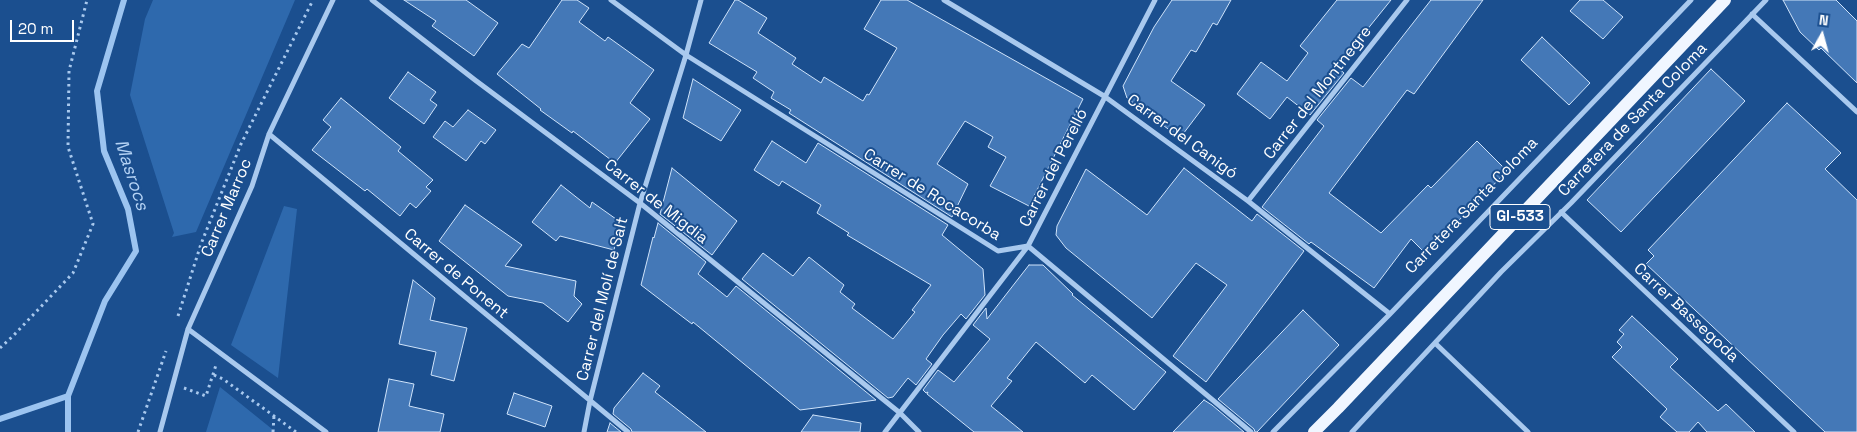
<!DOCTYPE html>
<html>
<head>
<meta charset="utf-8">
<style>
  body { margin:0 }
  #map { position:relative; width:1857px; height:432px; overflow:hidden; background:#1b4f8f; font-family:"Space Grotesk",sans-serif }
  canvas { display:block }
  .north { position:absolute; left:1797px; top:10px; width:50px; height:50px; -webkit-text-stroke:4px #1b4f8f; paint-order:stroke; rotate:7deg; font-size:14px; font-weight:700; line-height:20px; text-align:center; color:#fff }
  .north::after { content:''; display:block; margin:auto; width:18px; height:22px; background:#fff; clip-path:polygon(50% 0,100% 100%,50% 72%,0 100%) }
  .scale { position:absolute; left:10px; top:20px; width:64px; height:22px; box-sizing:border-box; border:2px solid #fff; border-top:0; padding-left:6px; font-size:15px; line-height:18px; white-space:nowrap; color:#fff; -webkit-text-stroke:4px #1b4f8f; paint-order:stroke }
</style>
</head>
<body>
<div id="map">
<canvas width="1857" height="432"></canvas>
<div class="north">N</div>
<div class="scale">20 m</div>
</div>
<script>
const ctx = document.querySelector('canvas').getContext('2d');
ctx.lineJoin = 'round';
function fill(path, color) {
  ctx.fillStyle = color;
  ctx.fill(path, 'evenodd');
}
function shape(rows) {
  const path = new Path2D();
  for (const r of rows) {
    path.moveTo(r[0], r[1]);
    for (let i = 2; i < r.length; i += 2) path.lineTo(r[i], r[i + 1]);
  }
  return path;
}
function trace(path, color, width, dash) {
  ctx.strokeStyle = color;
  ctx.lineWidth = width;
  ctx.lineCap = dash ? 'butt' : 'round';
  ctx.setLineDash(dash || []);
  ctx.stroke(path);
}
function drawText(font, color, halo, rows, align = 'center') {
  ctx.font = font + ' "Space Grotesk",sans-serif';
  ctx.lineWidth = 4;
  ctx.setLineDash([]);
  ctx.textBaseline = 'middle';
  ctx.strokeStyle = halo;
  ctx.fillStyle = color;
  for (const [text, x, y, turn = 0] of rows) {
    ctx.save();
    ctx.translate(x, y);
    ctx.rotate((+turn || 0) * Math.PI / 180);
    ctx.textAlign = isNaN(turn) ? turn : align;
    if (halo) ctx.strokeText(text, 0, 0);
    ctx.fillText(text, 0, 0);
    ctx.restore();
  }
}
const green = shape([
  [153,0,295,0,196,232,172,237,174,233,130,95,145,19],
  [284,206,297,209,278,378,231,345],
  [220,387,272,429,272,432,206,432]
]);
const stream = shape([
  [0,419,68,396,105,301,136,251,128,209,104,151,97,91,124,0],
  [68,432,68,396]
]);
const building = shape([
  [404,0,466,0,498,23,474,56,432,26,436,21,404,0],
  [562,0,577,0,589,8,579,22,605,41,608,37,654,70,630,103,650,119,615,163,573,131,572,133,540,110,541,109,497,74,522,44,529,48,562,0],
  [735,0,738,0,767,18,758,33,796,58,792,64,821,83,824,77,863,101,867,94,869,95,897,48,864,29,881,0,907,0,1083,99,1029,206,990,186,1006,157,988,147,993,137,965,121,937,164,968,184,952,217,789,113,791,110,771,98,774,92,753,78,757,72,709,43,735,0],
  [1172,0,1231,0,1217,25,1213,23,1196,52,1191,50,1171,81,1205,105,1180,138,1127,98,1123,86,1154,27,1172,0],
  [1337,0,1391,0,1337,67,1344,73,1310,115,1287,97,1270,119,1237,94,1261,62,1287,81,1308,53,1300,46,1337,0],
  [1431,0,1483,0,1414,94,1407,90,1329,193,1381,233,1428,185,1431,188,1477,141,1507,171,1426,254,1411,239,1374,288,1311,242,1309,244,1262,207,1324,126,1317,120,1351,78,1363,87,1431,0],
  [1580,0,1603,0,1623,17,1603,39,1570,11,1580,0],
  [1783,0,1836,0,1857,21,1857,83,1821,48,1819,50,1800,32,1783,0],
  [1542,37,1590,83,1569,105,1521,60,1542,37],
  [1711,69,1745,101,1621,232,1587,200,1711,69],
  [408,72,436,92,430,100,437,105,424,124,389,98,408,72],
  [693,79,741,110,721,141,683,118,693,79],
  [341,98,401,147,398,151,433,180,426,187,431,191,416,208,410,203,400,216,367,189,365,191,312,150,331,127,323,120,341,98],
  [1787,103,1841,153,1825,169,1857,200,1857,432,1825,432,1646,264,1654,256,1648,250,1787,103],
  [468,110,496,130,485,144,481,141,466,161,433,137,445,121,453,127,468,110],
  [772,141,806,163,818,143,948,225,942,235,983,269,985,295,966,319,961,314,943,335,926,359,932,364,916,385,908,378,893,397,888,398,742,279,763,253,793,276,809,257,844,285,840,292,855,304,852,308,893,339,915,312,912,310,931,285,847,235,849,233,817,213,821,205,782,181,779,186,754,170,772,141],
  [672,168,737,221,712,255,660,214,672,168],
  [1184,168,1252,221,1257,214,1304,251,1206,382,1173,356,1227,285,1196,263,1152,318,1066,248,1056,235,1057,226,1086,169,1147,215,1184,168],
  [561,185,590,208,592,202,616,219,619,227,614,250,560,236,556,241,532,222,561,185],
  [465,205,522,245,505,266,576,281,574,296,582,304,568,322,543,303,508,296,439,241,465,205],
  [658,223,706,262,698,274,727,297,736,286,876,400,800,410,693,322,692,324,641,285,653,237,654,238,658,223],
  [1029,265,1043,265,1073,294,1072,295,1166,372,1134,410,1092,375,1085,383,1036,342,1007,378,1012,381,991,406,1023,432,974,432,927,394,928,392,926,393,923,390,938,370,954,382,990,339,973,325,986,308,987,319,1029,265],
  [413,280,435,298,430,320,467,328,454,381,431,375,436,352,399,344,413,280],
  [1303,310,1339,345,1257,432,1255,432,1254,429,1218,399,1303,310],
  [1632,316,1678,359,1670,367,1718,411,1726,404,1755,432,1707,432,1698,422,1689,432,1677,432,1660,417,1667,409,1612,357,1622,347,1617,342,1624,334,1619,330,1632,316],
  [643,373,660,386,655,392,706,432,632,432,631,429,613,414,614,408,643,373],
  [389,379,414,384,409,406,444,414,440,432,378,432,389,379],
  [514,393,552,406,545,427,507,414,514,393],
  [1204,400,1212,405,1244,432,1173,432,1204,400],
  [813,415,861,423,860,432,801,432,813,415],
  [610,423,621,432,607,432,610,423]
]);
const path = shape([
  [178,316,201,244,241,144,313,0],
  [0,348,13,336,73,273,93,224,68,147,69,71,87,0],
  [214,375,223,379,296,432],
  [184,388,206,396,216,365],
  [138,432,166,351],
  [273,432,274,416]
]);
const minor = shape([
  [372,0,475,80,640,203,900,413,919,432],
  [611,0,686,55,998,251,1028,246,1251,432],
  [944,0,1104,96,1248,201,1390,314],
  [1752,14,1857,112],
  [269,134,628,432],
  [1248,201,1407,0],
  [1561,212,1794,432],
  [188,329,326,432],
  [1435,343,1528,432],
  [160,432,188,329,252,186,269,134,333,0],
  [584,432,590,401,640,203,686,55,701,0],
  [885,432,1028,246,1155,0],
  [1273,432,1390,314,1691,0],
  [1352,432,1501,272,1571,203,1766,0]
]);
const primary = shape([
  [1314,432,1338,408,1725,0]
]);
const shields = [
  [1520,217,60]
];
const shieldNames = [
  ["GI-533",1520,217]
];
const streetNames = [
  ["Carrer del Montnegre",1318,93,-52],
  ["Carretera de Santa Coloma",1633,120,-46],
  ["Carrer del Canigó",1182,137,36],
  ["Carrer del Perelló",1054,168,-63],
  ["Carrer de Rocacorba",932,195,32],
  ["Carrer de Migdia",656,202,38],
  ["Carretera Santa Coloma",1472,206,-46],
  ["Carrer Marroc",227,208,-67],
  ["Carrer de Ponent",456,274,40],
  ["Carrer del Molí de Salt",603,299,-76],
  ["Carrer Bassegoda",1686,313,43]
];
const waterNames = [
  ["Masrocs",131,175,72]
];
fill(green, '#2e69ad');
trace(stream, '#9cc4f0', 6);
fill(building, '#4478b7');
trace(building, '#cfe3fa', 1);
trace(path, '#a9c9ee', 3, [2.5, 4]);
trace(minor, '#a9c9ee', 5);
trace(primary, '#f0f6ff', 12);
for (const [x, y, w] of shields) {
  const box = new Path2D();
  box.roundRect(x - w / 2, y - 12.5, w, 25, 4);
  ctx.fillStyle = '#1b4f8f';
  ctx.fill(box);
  trace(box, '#fff', 1);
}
drawText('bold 15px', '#fff', null, shieldNames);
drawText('16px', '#fff', '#1b4f8f', streetNames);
drawText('italic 18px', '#b5d3f5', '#1b4f8f', waterNames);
</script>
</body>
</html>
